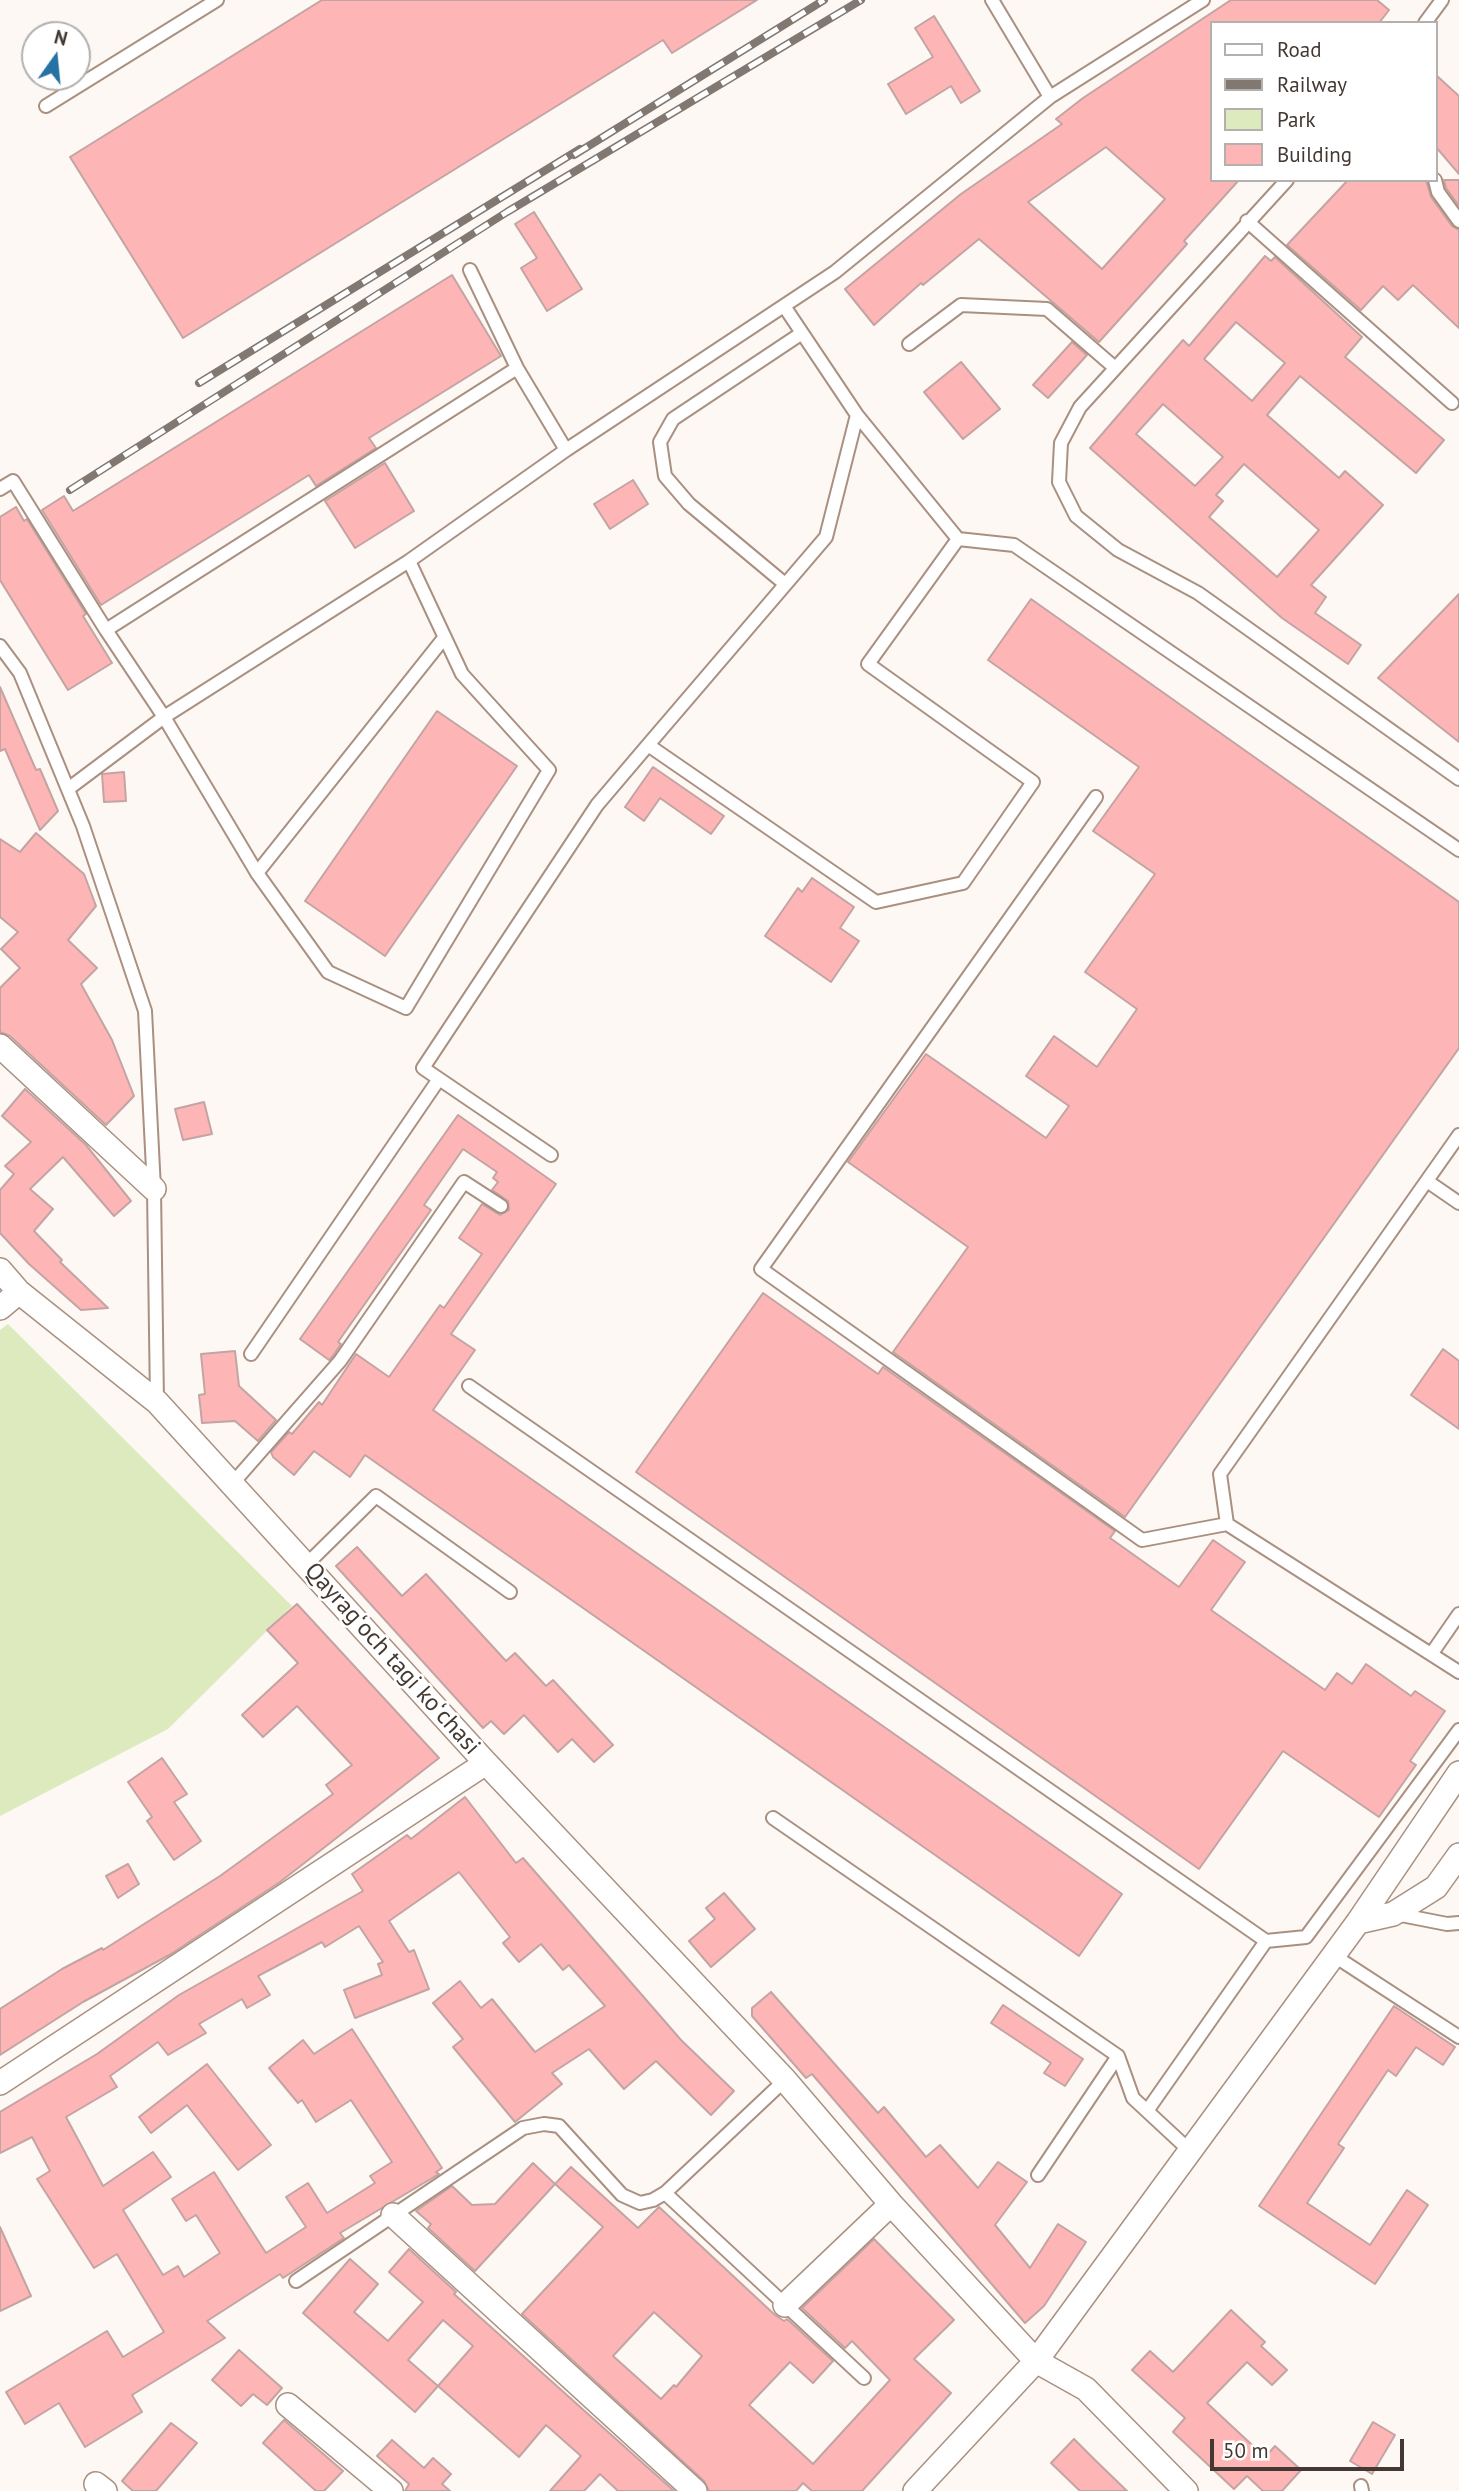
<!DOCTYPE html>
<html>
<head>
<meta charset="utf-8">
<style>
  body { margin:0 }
  #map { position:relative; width:1459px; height:2491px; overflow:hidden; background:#fdf8f4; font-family:"PT Sans",sans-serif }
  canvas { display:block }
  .legend { position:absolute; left:1210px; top:21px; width:228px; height:161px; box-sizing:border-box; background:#fff; border:2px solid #b4b0ad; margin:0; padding:9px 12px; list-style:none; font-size:21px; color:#443932 }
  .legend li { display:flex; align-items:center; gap:14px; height:35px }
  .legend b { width:35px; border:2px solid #b4b0ad }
  .north { position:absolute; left:21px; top:21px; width:70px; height:70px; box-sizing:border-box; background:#fff; border:2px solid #b4b0ad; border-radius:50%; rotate:15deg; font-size:19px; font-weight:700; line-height:28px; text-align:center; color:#443932 }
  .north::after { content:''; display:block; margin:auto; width:24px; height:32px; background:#2672a5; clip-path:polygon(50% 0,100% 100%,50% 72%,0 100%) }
  .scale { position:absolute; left:1210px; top:2439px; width:194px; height:32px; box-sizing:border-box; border:4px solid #443932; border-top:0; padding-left:9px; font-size:21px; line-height:24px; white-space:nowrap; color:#443932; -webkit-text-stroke:5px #fff; paint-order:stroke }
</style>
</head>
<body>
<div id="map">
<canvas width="1459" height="2491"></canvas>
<ul class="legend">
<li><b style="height:9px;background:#fff"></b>Road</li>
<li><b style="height:9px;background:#817872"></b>Railway</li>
<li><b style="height:19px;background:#dceabe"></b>Park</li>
<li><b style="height:19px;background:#fdb6b5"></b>Building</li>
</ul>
<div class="north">N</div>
<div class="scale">50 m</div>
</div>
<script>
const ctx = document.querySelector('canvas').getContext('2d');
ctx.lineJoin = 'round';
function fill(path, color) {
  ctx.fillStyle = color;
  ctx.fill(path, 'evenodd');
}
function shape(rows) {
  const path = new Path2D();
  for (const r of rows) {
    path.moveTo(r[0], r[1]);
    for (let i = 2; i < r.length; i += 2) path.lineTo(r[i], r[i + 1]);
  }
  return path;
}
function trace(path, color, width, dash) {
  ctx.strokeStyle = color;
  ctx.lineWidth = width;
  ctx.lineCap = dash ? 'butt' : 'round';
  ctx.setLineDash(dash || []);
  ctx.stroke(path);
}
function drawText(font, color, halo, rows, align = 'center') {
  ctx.font = font + ' "PT Sans",sans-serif';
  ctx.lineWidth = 5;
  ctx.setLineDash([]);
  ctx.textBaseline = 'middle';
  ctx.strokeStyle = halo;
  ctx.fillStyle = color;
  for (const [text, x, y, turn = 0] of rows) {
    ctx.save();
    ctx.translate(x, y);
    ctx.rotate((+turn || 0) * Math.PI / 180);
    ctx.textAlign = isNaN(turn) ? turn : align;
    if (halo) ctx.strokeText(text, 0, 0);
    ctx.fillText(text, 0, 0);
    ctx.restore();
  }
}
const green = shape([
  [8,1324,292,1606,168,1729,0,1816,0,1330]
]);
const building = shape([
  [322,0,757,0,672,53,663,40,183,338,70,157,322,0],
  [1231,0,1377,0,1389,10,1379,23,1212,23,1212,180,1239,180,1184,241,1187,244,1099,342,979,239,923,285,921,283,874,325,845,289,961,194,1062,124,1056,119,1083,98,1231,0],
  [1106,147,1165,199,1102,269,1028,202,1106,147],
  [934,16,980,91,961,103,951,86,906,114,888,84,933,57,915,28,934,16],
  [1436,75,1459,96,1459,174,1436,147,1436,75],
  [1348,180,1426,180,1431,197,1452,226,1459,230,1459,328,1413,285,1398,300,1383,286,1361,310,1287,245,1348,180],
  [1444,180,1459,180,1459,206,1446,188,1444,180],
  [534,212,582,289,547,311,521,268,537,258,515,224,534,212],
  [1265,256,1271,261,1275,257,1362,337,1345,357,1444,440,1416,473,1300,376,1267,415,1339,478,1345,471,1383,505,1311,585,1326,597,1315,613,1361,645,1348,664,1282,618,1090,448,1183,340,1189,346,1265,256],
  [1236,322,1285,363,1252,401,1204,359,1236,322],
  [1163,404,1223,457,1195,486,1136,434,1163,404],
  [1244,464,1319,530,1277,577,1209,517,1223,501,1216,495,1244,464],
  [452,275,501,356,369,438,376,448,316,486,309,475,101,605,42,510,64,496,73,511,452,275],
  [1072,342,1087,355,1048,398,1033,385,1072,342],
  [961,362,1000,409,963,439,924,392,961,362],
  [385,463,414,511,355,548,325,501,385,463],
  [633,480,648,504,610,529,594,504,633,480],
  [16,507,24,521,27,519,86,614,83,616,112,663,68,690,0,580,0,517,16,507],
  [1459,594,1459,742,1378,678,1459,594],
  [1031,599,1459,902,1459,1048,1125,1517,893,1352,968,1247,848,1162,926,1054,1046,1138,1069,1106,1026,1076,1054,1036,1097,1067,1137,1009,1085,972,1155,874,1093,831,1139,767,988,660,1031,599],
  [0,687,36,770,40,769,58,811,40,830,5,749,0,751,0,687],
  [437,711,517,766,385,956,305,901,437,711],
  [653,767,724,816,711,834,660,798,644,821,625,807,653,767],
  [124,772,126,801,104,802,102,774,124,772],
  [36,833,84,874,96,906,68,940,97,968,81,984,112,1040,134,1096,106,1125,10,1036,0,1032,0,988,20,968,1,949,18,932,0,917,0,839,20,852,36,833],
  [812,878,854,907,840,928,859,941,831,982,765,936,798,888,802,892,812,878],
  [25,1089,86,1145,131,1201,114,1216,63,1157,30,1189,53,1209,34,1231,62,1260,60,1262,108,1308,81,1310,29,1264,0,1233,0,1190,14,1174,5,1166,31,1142,2,1116,25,1089],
  [204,1102,212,1134,183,1140,175,1109,204,1102],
  [458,1115,556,1184,451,1334,475,1350,433,1410,1122,1894,1079,1956,365,1455,350,1477,314,1451,294,1475,273,1457,271,1452,289,1432,292,1434,319,1402,322,1405,356,1354,389,1377,440,1305,444,1308,482,1254,459,1238,482,1204,500,1215,509,1210,508,1201,492,1190,498,1182,493,1178,497,1172,463,1149,424,1205,431,1210,338,1342,341,1344,333,1356,329,1360,300,1339,458,1115],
  [763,1293,878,1374,883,1367,1115,1531,1110,1538,1179,1587,1213,1540,1245,1562,1211,1610,1325,1690,1337,1673,1352,1684,1366,1664,1411,1696,1415,1691,1445,1711,1410,1761,1416,1765,1379,1817,1283,1751,1199,1869,636,1472,763,1293],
  [1443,1349,1459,1361,1459,1429,1411,1395,1443,1349],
  [235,1351,239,1386,276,1420,258,1441,235,1421,202,1423,199,1395,205,1394,201,1354,235,1351],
  [357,1547,402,1596,426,1574,506,1661,515,1653,546,1686,553,1680,613,1745,594,1762,572,1739,558,1752,524,1715,504,1734,491,1721,483,1728,336,1566,357,1547],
  [297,1604,439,1758,280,1882,171,1954,83,2002,0,2055,0,2009,62,1969,102,1948,103,1950,220,1876,333,1794,326,1785,352,1765,297,1706,263,1737,242,1715,298,1663,267,1630,297,1604],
  [162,1758,187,1794,174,1802,201,1841,174,1860,147,1821,152,1817,128,1782,162,1758],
  [465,1797,516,1863,523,1858,681,2040,734,2091,711,2115,656,2061,624,2089,589,2049,552,2073,562,2084,515,2122,453,2047,463,2039,433,2003,460,1981,481,2008,492,1999,535,2052,605,2006,569,1965,563,1970,541,1944,519,1962,503,1943,510,1937,459,1872,389,1921,409,1952,414,1950,429,1989,355,2018,344,1990,382,1975,378,1964,383,1962,359,1926,325,1947,322,1942,258,1976,270,1995,247,2008,242,1999,199,2024,206,2033,168,2055,158,2042,110,2076,117,2087,66,2117,103,2186,153,2152,171,2177,123,2210,163,2275,178,2266,184,2277,220,2253,196,2215,186,2221,172,2199,214,2172,266,2253,306,2227,286,2197,308,2183,327,2213,375,2183,370,2176,392,2162,351,2100,316,2122,302,2100,298,2103,269,2068,303,2040,314,2054,352,2029,442,2168,436,2172,439,2174,340,2233,344,2238,283,2278,280,2274,207,2321,225,2338,132,2395,142,2412,85,2447,59,2403,25,2424,6,2392,107,2331,123,2357,164,2332,117,2254,94,2268,37,2179,50,2171,32,2137,0,2153,0,2112,97,2054,179,1995,363,1891,352,1874,407,1835,411,1839,465,1797],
  [128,1864,139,1884,118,1898,106,1876,128,1864],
  [724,1893,755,1929,711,1967,689,1941,715,1919,706,1908,724,1893],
  [771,1992,878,2113,884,2107,926,2157,940,2145,978,2188,998,2162,1027,2182,995,2225,1030,2268,1058,2224,1086,2242,1044,2306,1025,2323,812,2074,806,2078,752,2016,752,2008,771,1992],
  [1003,2005,1083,2059,1065,2086,1044,2073,1051,2063,991,2023,1003,2005],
  [1394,2006,1455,2047,1443,2065,1416,2047,1396,2076,1388,2070,1338,2144,1344,2148,1307,2203,1370,2245,1407,2190,1428,2205,1375,2284,1259,2206,1394,2006],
  [207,2064,271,2145,238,2170,187,2105,151,2133,139,2117,207,2064],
  [533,2163,555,2184,475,2271,428,2228,431,2224,416,2211,452,2186,472,2205,495,2204,533,2163],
  [571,2167,638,2228,659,2207,775,2315,784,2321,787,2319,833,2361,813,2383,790,2362,749,2405,813,2464,890,2380,852,2341,845,2348,802,2308,874,2239,954,2320,914,2359,951,2393,862,2491,812,2491,803,2483,796,2491,709,2491,704,2481,522,2314,603,2227,555,2184,571,2167],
  [654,2312,702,2356,676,2387,674,2385,661,2399,613,2356,654,2312],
  [0,2227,31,2296,0,2311,0,2227],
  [409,2249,456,2292,454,2294,674,2491,618,2491,600,2474,584,2491,550,2491,581,2456,546,2425,519,2457,438,2386,415,2412,303,2313,350,2259,378,2284,354,2312,388,2341,423,2302,389,2272,409,2249],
  [443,2320,473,2346,438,2386,408,2360,443,2320],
  [1231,2310,1265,2342,1261,2346,1287,2370,1272,2385,1247,2362,1207,2403,1265,2457,1275,2446,1301,2470,1282,2491,1263,2491,1247,2476,1234,2489,1173,2432,1185,2418,1132,2370,1150,2351,1173,2372,1231,2310],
  [239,2350,282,2388,267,2405,253,2394,241,2406,212,2380,239,2350],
  [284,2420,343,2471,324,2491,316,2491,263,2443,284,2420],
  [1373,2422,1395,2435,1372,2474,1350,2461,1373,2422],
  [171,2423,197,2443,156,2491,133,2491,122,2481,171,2423],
  [1074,2439,1095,2460,1127,2491,1080,2491,1051,2463,1074,2439],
  [392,2440,424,2468,433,2458,451,2474,442,2484,450,2491,405,2491,409,2484,377,2456,392,2440]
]);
const lane = shape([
  [992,0,1050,97],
  [1425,23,1442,0],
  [46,106,217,0],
  [1287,180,1080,407,1061,443,1059,482,1076,516,1118,550,1198,593,1459,779],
  [1435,180,1438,192,1459,221],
  [1247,221,1452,403],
  [470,270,517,368,566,450],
  [909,344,961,305,1047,309,1114,367],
  [857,415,958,539],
  [0,489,13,481,106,630],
  [409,561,462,674,549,770,406,1008,328,972,257,873,164,717,106,630,517,368],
  [785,584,689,504,665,476,660,442,673,419,802,333],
  [0,646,20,673,83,826,145,1011,154,1189,157,1402],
  [648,745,826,537,857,415,784,306],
  [68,789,164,717,409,561,566,450,835,272,1050,97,1203,0],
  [1096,797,761,1269,1142,1540,1227,1524],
  [257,873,444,638],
  [1459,1135,1220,1474,1227,1524,1459,1672],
  [551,1155,423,1068,597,805,648,745,876,902,963,883,1033,782,868,664,958,539,1014,545,1459,850],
  [1427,1181,1459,1203],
  [251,1354,439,1079],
  [469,1386,1266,1941,1147,2111],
  [232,1484,340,1361,464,1182,501,1206],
  [307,1564,376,1496,510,1592],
  [1432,1653,1459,1614],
  [773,1818,1118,2056,1133,2098,1189,2150],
  [1396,1914,1447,1924,1459,1923],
  [1266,1941,1306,1937,1459,1730],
  [1333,1955,1459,2037],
  [1038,2175,1118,2056],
  [665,2193,864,2378],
  [296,2281,523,2128,544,2124,559,2126,622,2195,640,2203,653,2200,665,2193,785,2080],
  [1361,2486,1362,2491]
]);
const street = shape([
  [0,1046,154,1189],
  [0,1270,19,1292,157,1402,486,1763,0,2083],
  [0,1308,19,1292],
  [486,1763,785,2080,891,2204,1036,2361,1086,2389,1186,2491],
  [1358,1922,1393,1914,1436,1887,1459,1855],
  [393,2215,695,2491],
  [785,2305,891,2204],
  [288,2405,391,2491],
  [96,2484,105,2491],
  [915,2491,1036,2361,1358,1922,1459,1773]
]);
const rail = shape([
  [574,155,824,0],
  [199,383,580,149],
  [70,490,507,212,861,0]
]);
const streetNames = [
  ["Qayragʻoch tagi koʻchasi",392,1659,48]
];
fill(green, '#dceabe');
fill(building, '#fdb6b5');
trace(building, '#c4a4a3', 2);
trace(lane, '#aa9080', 16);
trace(street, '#aa9080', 26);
trace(lane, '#fff', 12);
trace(street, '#fff', 23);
trace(rail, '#817872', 8);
trace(rail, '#fff', 5, [16]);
drawText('24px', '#443932', '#fff', streetNames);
</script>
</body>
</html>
